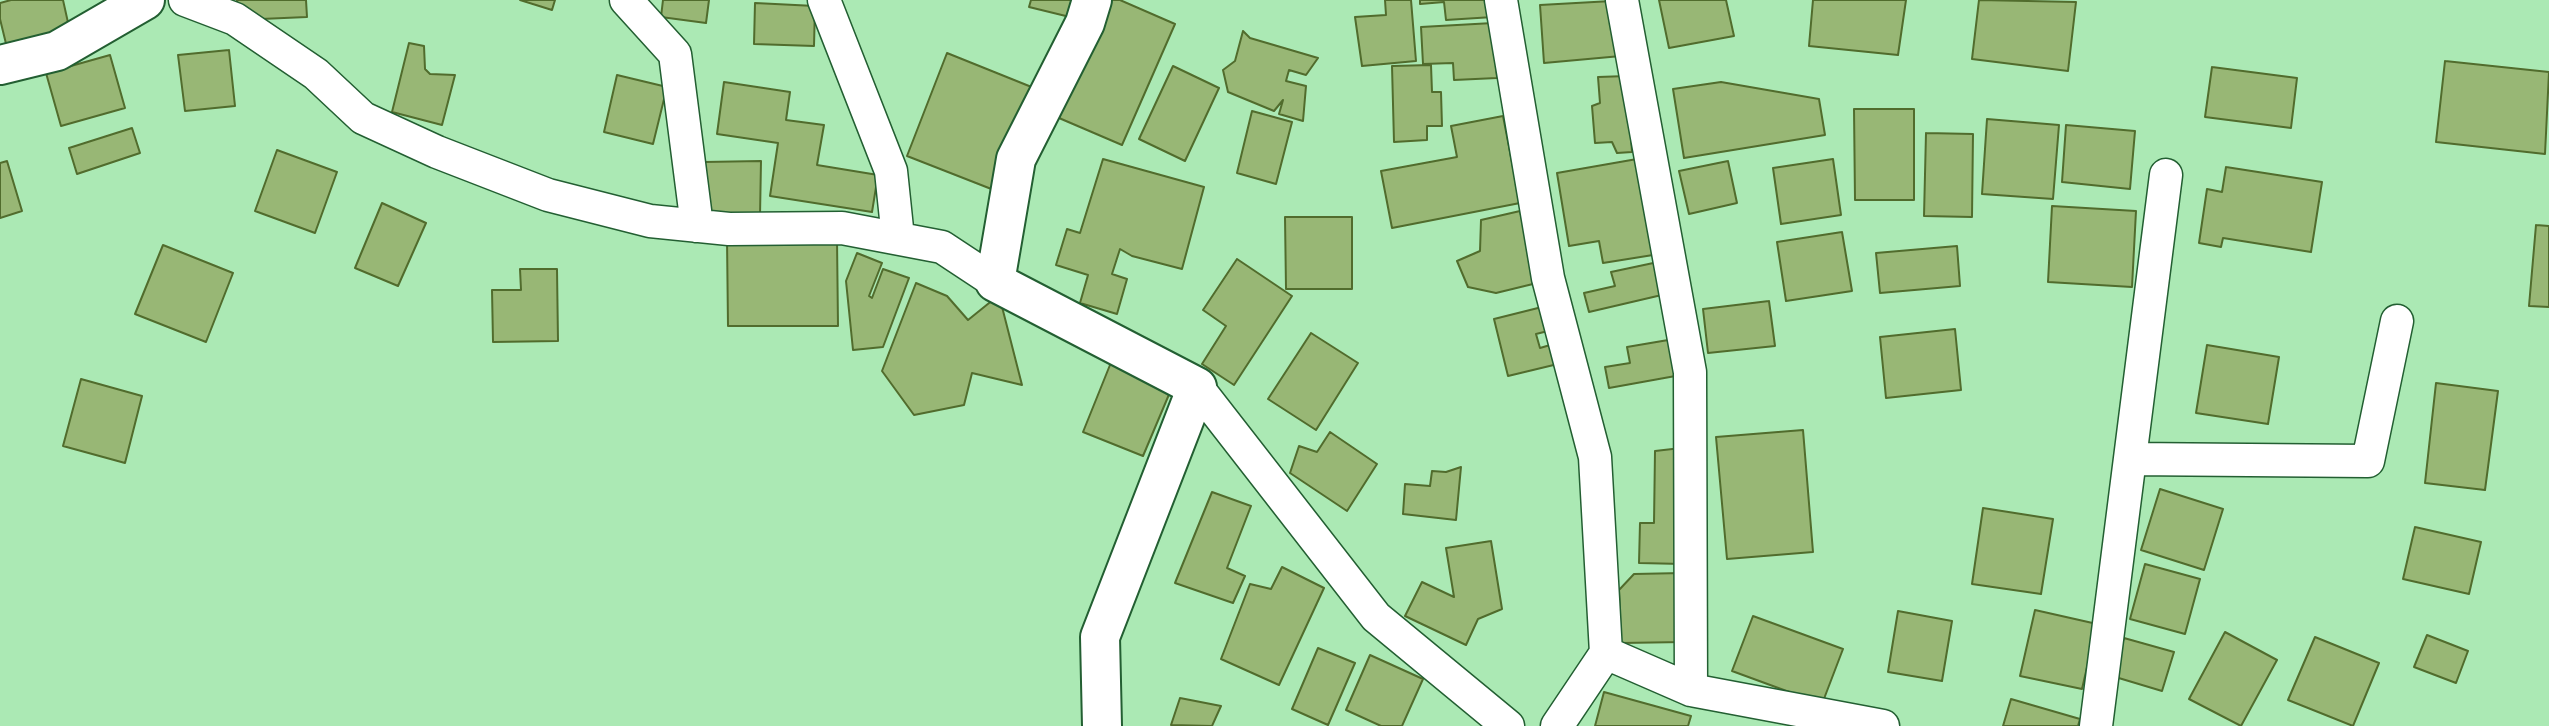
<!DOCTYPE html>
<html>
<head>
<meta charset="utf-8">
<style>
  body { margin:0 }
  canvas { display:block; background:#abe9b4 }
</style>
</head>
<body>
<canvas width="2549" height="726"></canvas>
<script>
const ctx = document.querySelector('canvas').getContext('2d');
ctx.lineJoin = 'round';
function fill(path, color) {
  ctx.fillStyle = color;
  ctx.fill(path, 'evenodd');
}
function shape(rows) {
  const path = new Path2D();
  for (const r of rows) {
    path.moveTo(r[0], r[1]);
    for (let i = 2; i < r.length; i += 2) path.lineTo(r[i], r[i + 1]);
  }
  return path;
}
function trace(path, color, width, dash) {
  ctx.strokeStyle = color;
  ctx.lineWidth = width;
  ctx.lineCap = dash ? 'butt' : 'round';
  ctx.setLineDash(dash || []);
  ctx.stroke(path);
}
const building = shape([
  [11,0,63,0,71,36,9,56,0,19,0,3,11,0],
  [237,0,306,0,307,17,238,20,237,0],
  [520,0,555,0,552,10,520,0],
  [663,0,709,0,706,23,661,17,663,0],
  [1031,0,1078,0,1074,18,1029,7,1031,0],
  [1111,0,1120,0,1175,24,1122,145,1059,118,1111,0],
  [1385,0,1411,0,1416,61,1362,66,1355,17,1386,15,1385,0],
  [1420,0,1491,0,1493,17,1446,20,1444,2,1420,4,1420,0],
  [1659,0,1726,0,1734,36,1669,48,1659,0],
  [1813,0,1906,0,1898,55,1809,46,1813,0],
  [1979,0,2076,2,2068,71,1972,59,1979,0],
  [1612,1,1621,56,1544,63,1540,5,1612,1],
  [755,3,815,6,814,46,754,44,755,3],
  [1493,23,1497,78,1454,80,1453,63,1423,64,1421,27,1493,23],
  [1243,31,1250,38,1318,58,1306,75,1289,70,1286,81,1306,86,1303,121,1279,114,1283,100,1274,111,1228,92,1223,70,1235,61,1243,31],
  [409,43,424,46,425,69,430,74,455,75,442,125,392,112,409,43],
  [229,50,235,106,185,111,178,55,229,50],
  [947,53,1039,90,999,192,907,156,947,53],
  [110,55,125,108,61,126,46,73,110,55],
  [2445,61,2549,72,2545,154,2436,142,2445,61],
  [1431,65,1432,92,1441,92,1442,126,1427,126,1427,140,1394,142,1392,66,1431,65],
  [1173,66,1219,88,1185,161,1139,139,1173,66],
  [2212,67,2297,78,2291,128,2205,117,2212,67],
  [617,75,667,87,653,144,604,132,617,75],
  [1627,76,1632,152,1617,153,1612,142,1595,143,1592,106,1600,103,1598,77,1627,76],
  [724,82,790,92,786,120,824,125,817,165,878,175,872,212,770,196,778,143,717,134,724,82],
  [1721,82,1819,99,1825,135,1684,158,1673,89,1721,82],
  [1854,109,1914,109,1914,200,1855,200,1854,109],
  [1252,111,1292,122,1276,184,1237,173,1252,111],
  [1503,116,1520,203,1392,228,1381,171,1457,157,1451,126,1503,116],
  [1987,119,2059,125,2053,199,1982,194,1987,119],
  [2066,125,2135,131,2130,189,2062,182,2066,125],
  [132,128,140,153,77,174,69,148,132,128],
  [1926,133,1973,134,1972,217,1924,216,1926,133],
  [277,150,337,172,315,233,255,211,277,150],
  [1103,159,1204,187,1182,269,1132,256,1120,249,1112,274,1127,279,1117,314,1080,303,1088,275,1056,265,1067,229,1080,233,1103,159],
  [1637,159,1653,255,1603,263,1599,241,1569,246,1557,173,1637,159],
  [1833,159,1841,215,1781,224,1773,168,1833,159],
  [7,161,22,211,0,218,0,163,7,161],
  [761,161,760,216,704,216,704,162,761,161],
  [1728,161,1737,203,1689,214,1679,171,1728,161],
  [2226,167,2322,182,2311,252,2223,238,2221,247,2199,243,2207,189,2222,192,2226,167],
  [382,203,426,223,398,286,355,268,382,203],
  [2052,206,2136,211,2132,287,2048,282,2052,206],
  [1520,211,1537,283,1496,293,1468,287,1457,261,1480,251,1481,220,1520,211],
  [1285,217,1352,217,1352,289,1286,289,1285,217],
  [2536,225,2549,226,2549,307,2529,306,2536,225],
  [1842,232,1852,291,1786,301,1777,242,1842,232],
  [727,239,837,239,838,326,728,326,727,239],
  [163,245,233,273,206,342,135,314,163,245],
  [1957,246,1960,286,1880,293,1876,253,1957,246],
  [857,253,882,263,869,296,872,298,883,269,909,278,883,347,853,350,846,281,857,253],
  [1237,259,1292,296,1234,385,1202,364,1226,326,1203,310,1237,259],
  [1658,262,1666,294,1589,312,1584,293,1615,286,1611,272,1658,262],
  [520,269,557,269,558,341,493,342,492,290,521,290,520,269],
  [916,283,947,296,968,320,999,295,1022,385,972,373,964,405,914,415,882,371,916,283],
  [1769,301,1775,346,1708,353,1703,309,1769,301],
  [1550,305,1556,329,1536,334,1540,348,1557,343,1562,363,1508,376,1494,319,1550,305],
  [1955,329,1961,390,1886,398,1880,337,1955,329],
  [1311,333,1358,363,1316,430,1268,399,1311,333],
  [1674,339,1681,375,1609,388,1605,367,1630,363,1627,347,1674,339],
  [2207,345,2279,357,2268,424,2196,413,2207,345],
  [1112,360,1173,385,1143,456,1083,432,1112,360],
  [81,379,142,396,125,463,63,446,81,379],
  [2436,383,2498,391,2485,490,2425,483,2436,383],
  [1803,430,1813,552,1727,559,1716,437,1803,430],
  [1330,432,1377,464,1347,511,1290,473,1299,446,1317,452,1330,432],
  [1690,447,1683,564,1639,563,1640,523,1654,523,1655,451,1690,447],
  [1461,467,1456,520,1403,514,1405,484,1430,486,1432,471,1446,472,1461,467],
  [2160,489,2223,509,2204,570,2141,550,2160,489],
  [1212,492,1251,506,1227,568,1245,576,1233,603,1175,583,1212,492],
  [1983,508,2053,519,2041,594,1972,584,1983,508],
  [2415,527,2481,542,2469,594,2403,579,2415,527],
  [1491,541,1502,609,1478,619,1466,645,1405,616,1422,582,1454,597,1446,548,1491,541],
  [2145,564,2200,579,2185,634,2130,619,2145,564],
  [1282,567,1324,588,1279,685,1221,659,1250,584,1271,589,1282,567],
  [1683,573,1684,642,1621,643,1619,590,1634,574,1683,573],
  [2035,610,2097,624,2082,689,2020,676,2035,610],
  [1898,611,1952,621,1942,681,1888,672,1898,611],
  [1753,616,1843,649,1822,704,1732,671,1753,616],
  [2225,632,2277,660,2241,726,2189,699,2225,632],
  [2427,635,2468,651,2456,683,2414,667,2427,635],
  [2315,637,2379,663,2353,726,2288,700,2315,637],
  [2124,638,2174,652,2162,691,2112,676,2124,638],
  [1318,648,1355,663,1328,725,1292,709,1318,648],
  [1370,655,1423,679,1402,726,1381,726,1346,710,1370,655],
  [1604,692,1691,716,1688,726,1595,726,1604,692],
  [1180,698,1221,706,1212,726,1171,725,1180,698],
  [2011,699,2080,719,2078,726,2003,726,2011,699]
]);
const street = shape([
  [185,0,235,19,316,74,363,118,437,152,548,195,650,221,729,229,842,228,942,247,995,282],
  [626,0,675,54,697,226],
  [824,0,891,171,898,238],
  [1501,0,1548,278,1595,457,1606,653],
  [1622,0,1690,372,1691,690],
  [1197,387,1376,617,1508,726],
  [2130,459,2368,461,2397,321],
  [1557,726,1606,653,1691,690,1883,726],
  [2096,726,2166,175]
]);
const secondary = shape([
  [1092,0,1085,23,1016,159,995,282,1197,387,1100,637,1102,726],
  [0,65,57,51,145,0]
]);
fill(building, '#98b775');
trace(building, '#516c2d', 2);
trace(street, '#235f32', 35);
trace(secondary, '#235f32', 42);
trace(street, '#fff', 32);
trace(secondary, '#fff', 38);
</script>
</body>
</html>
